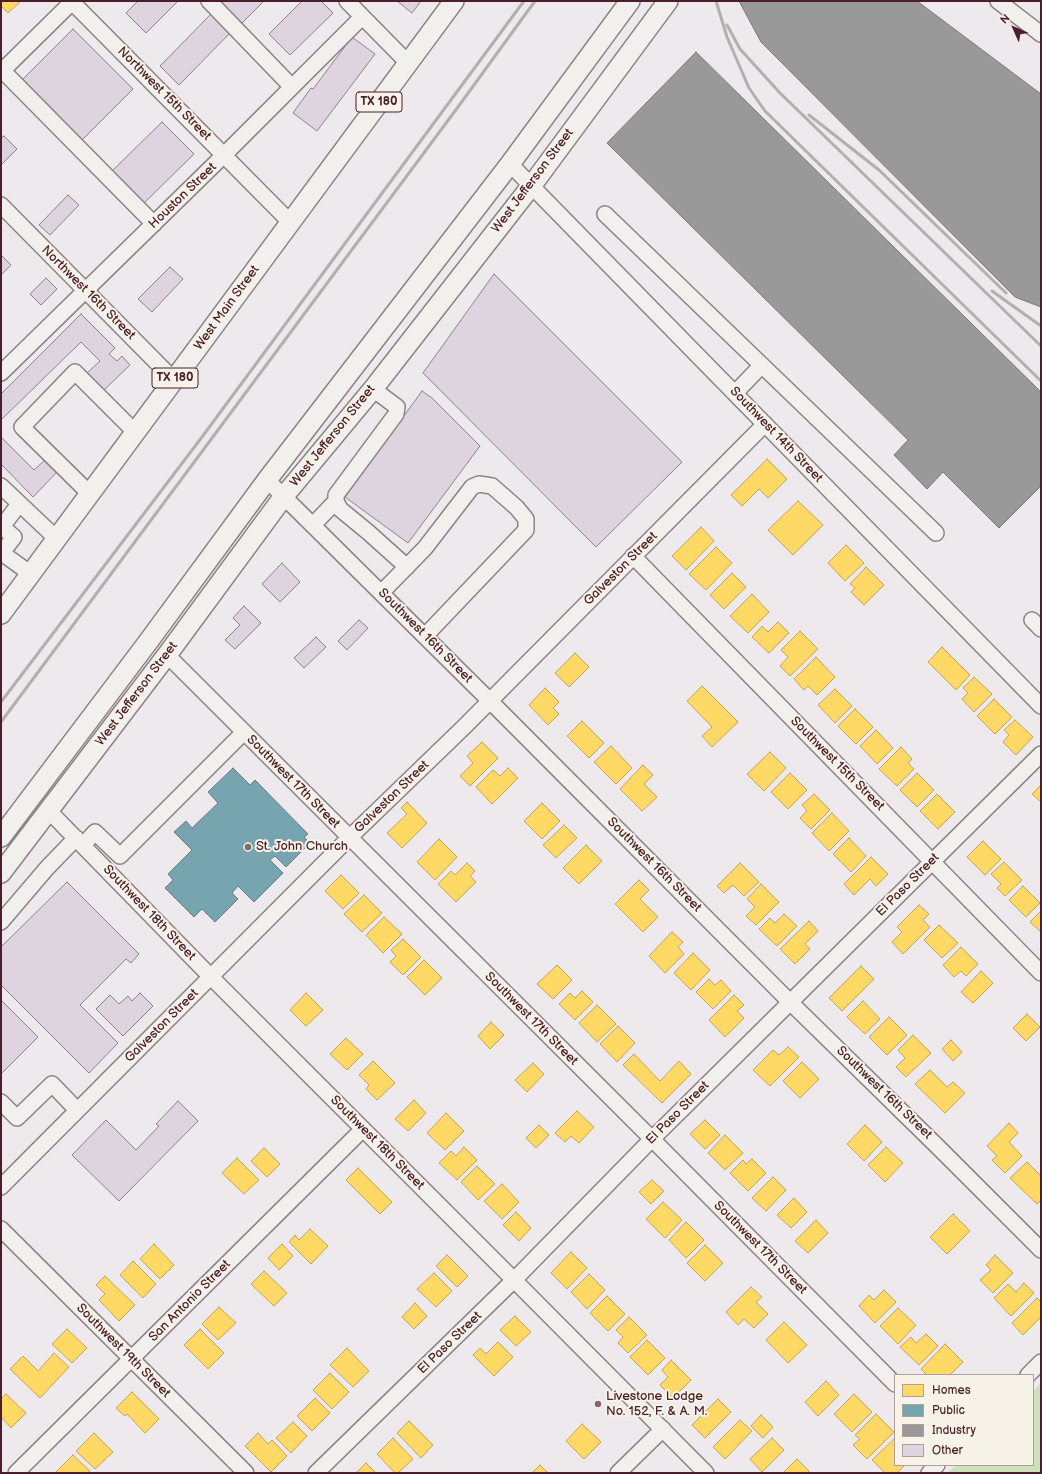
<!DOCTYPE html>
<html>
<head>
<meta charset="utf-8">
<style>
  body { margin:0 }
  #map { position:relative; width:1042px; height:1474px; overflow:hidden; background:#eee9ec; font-family:"Balsamiq Sans",sans-serif }
  canvas { display:block }
  .frame { position:absolute; inset:0; border:2px solid #4a1f2b; pointer-events:none }
  .legend { position:absolute; left:894px; top:1374px; width:140px; height:92px; box-sizing:border-box; background:#f7f3e8; border:1px solid #b29e9c; margin:0; padding:5px 7px; list-style:none; font-size:12px; color:#4a1f2b }
  .legend li { display:flex; align-items:center; gap:8px; height:20px }
  .legend b { width:20px; border:1px solid #b29e9c }
  .north { position:absolute; left:994px; top:8px; width:40px; height:40px; -webkit-text-stroke:3px #f7f3e8; paint-order:stroke; rotate:315deg; font-size:11px; font-weight:700; line-height:16px; text-align:center; color:#4a1f2b }
  .north::after { content:''; display:block; margin:auto; width:14px; height:18px; background:#4a1f2b; clip-path:polygon(50% 0,100% 100%,50% 72%,0 100%) }
</style>
</head>
<body>
<div id="map">
<canvas width="1042" height="1474"></canvas>
<div class="frame"></div>
<ul class="legend">
<li><b style="height:11px;background:#ffd966"></b>Homes</li>
<li><b style="height:11px;background:#76a5af"></b>Public</li>
<li><b style="height:11px;background:#999"></b>Industry</li>
<li><b style="height:11px;background:#ded4df"></b>Other</li>
</ul>
<div class="north">N</div>
</div>
<script>
const ctx = document.querySelector('canvas').getContext('2d');
ctx.lineJoin = 'round';
function fill(path, color) {
  ctx.fillStyle = color;
  ctx.fill(path, 'evenodd');
}
function shape(rows) {
  const path = new Path2D();
  for (const r of rows) {
    path.moveTo(r[0], r[1]);
    for (let i = 2; i < r.length; i += 2) path.lineTo(r[i], r[i + 1]);
  }
  return path;
}
function trace(path, color, width, dash) {
  ctx.strokeStyle = color;
  ctx.lineWidth = width;
  ctx.lineCap = dash ? 'butt' : 'round';
  ctx.setLineDash(dash || []);
  ctx.stroke(path);
}
function drawText(font, color, halo, rows, align = 'center') {
  ctx.font = font + ' "Balsamiq Sans",sans-serif';
  ctx.lineWidth = 4;
  ctx.setLineDash([]);
  ctx.textBaseline = 'middle';
  ctx.strokeStyle = halo;
  ctx.fillStyle = color;
  for (const [text, x, y, turn = 0] of rows) {
    ctx.save();
    ctx.translate(x, y);
    ctx.rotate((+turn || 0) * Math.PI / 180);
    ctx.textAlign = isNaN(turn) ? turn : align;
    if (halo) ctx.strokeText(text, 0, 0);
    ctx.fillText(text, 0, 0);
    ctx.restore();
  }
}
const green = shape([
  [1041,1383,1041,1473,948,1473,956,1465,1033,1465,1033,1391]
]);
const homes = shape([
  [1,1,21,1,8,13,1,6,1,1],
  [767,459,787,479,768,498,759,489,742,506,731,495,767,459],
  [798,501,823,525,793,555,768,530,798,501],
  [701,527,714,541,686,570,672,556,701,527],
  [846,545,864,563,845,581,828,563,846,545],
  [716,547,732,563,706,590,689,574,716,547],
  [866,567,884,585,864,605,851,592,855,588,850,584,866,567],
  [732,573,746,587,724,609,710,595,732,573],
  [752,594,769,612,748,633,730,616,752,594],
  [778,622,789,633,769,653,752,637,762,626,768,632,778,622],
  [800,631,818,649,790,676,780,666,788,657,781,650,800,631],
  [942,647,970,675,956,690,928,662,942,647],
  [575,653,589,667,569,687,555,673,575,653],
  [816,657,835,677,817,695,808,686,804,690,794,679,816,657],
  [974,677,992,694,974,712,962,699,968,693,963,688,974,677],
  [702,686,738,722,712,747,702,736,712,727,687,701,702,686],
  [545,688,559,702,553,708,559,714,548,725,529,705,545,688],
  [835,689,852,706,835,723,818,705,835,689],
  [994,699,1012,717,995,734,977,716,994,699],
  [855,709,873,727,856,744,838,726,855,709],
  [1015,720,1033,737,1016,755,1003,742,1009,735,1004,730,1015,720],
  [582,721,604,743,589,758,567,736,582,721],
  [876,730,893,748,877,764,860,746,876,730],
  [482,742,498,758,470,786,460,776,473,763,467,756,482,742],
  [611,746,632,768,616,784,594,762,611,746],
  [901,747,912,759,908,763,914,769,897,786,879,769,901,747],
  [770,752,786,768,764,791,747,774,770,752],
  [643,765,653,775,644,784,657,797,642,811,620,789,643,765],
  [508,768,518,778,492,804,476,787,493,770,500,776,508,768],
  [790,773,807,790,788,809,771,792,790,773],
  [917,773,934,790,917,807,900,790,917,773],
  [1041,785,1041,802,1032,794,1041,785],
  [814,794,830,810,811,829,800,818,807,811,802,805,814,794],
  [937,794,955,812,938,829,920,811,937,794],
  [407,802,427,823,402,848,387,833,407,814,401,808,407,802],
  [542,803,560,821,542,839,524,821,542,803],
  [832,813,849,831,829,851,812,833,832,813],
  [564,825,577,838,556,858,543,845,564,825],
  [849,838,866,856,851,872,833,854,849,838],
  [439,839,457,857,435,880,417,862,439,839],
  [983,841,1001,859,985,875,967,857,983,841],
  [586,845,602,861,579,884,563,868,586,845],
  [871,857,888,874,876,886,870,879,854,895,844,884,871,857],
  [1004,862,1022,880,1005,896,997,888,1001,884,991,874,1004,862],
  [467,863,475,871,470,876,476,882,456,902,438,884,451,871,455,875,467,863],
  [740,863,759,882,744,896,733,885,724,893,717,886,740,863],
  [341,875,359,893,343,909,325,891,341,875],
  [639,880,649,890,640,899,658,917,643,932,615,904,639,880],
  [761,884,779,902,756,925,746,916,755,907,747,899,761,884],
  [1023,886,1040,903,1026,917,1009,900,1023,886],
  [364,895,382,913,362,932,344,914,364,895],
  [919,905,929,914,923,920,930,927,903,954,892,942,902,932,897,927,919,905],
  [1041,911,1041,932,1030,922,1041,911],
  [784,914,797,926,777,946,759,929,770,918,775,923,784,914],
  [384,917,402,934,383,953,366,935,384,917],
  [809,921,818,931,805,944,810,949,795,964,780,949,809,921],
  [939,925,958,943,942,958,924,940,939,925],
  [672,932,683,942,678,947,684,954,665,973,649,956,672,932],
  [403,939,421,957,403,975,390,962,396,956,391,950,403,939],
  [961,947,978,964,966,976,961,971,954,977,943,965,961,947],
  [693,953,710,970,691,990,674,973,693,953],
  [424,960,442,978,425,995,407,977,424,960],
  [557,965,572,980,553,999,537,984,557,965],
  [861,966,874,979,842,1011,829,998,861,966],
  [981,971,993,983,973,1003,961,992,981,971],
  [709,979,715,985,721,980,731,991,713,1009,696,992,709,979],
  [582,991,593,1002,575,1020,559,1004,570,993,575,998,582,991],
  [306,993,323,1010,306,1026,290,1010,306,993],
  [734,995,744,1005,737,1011,744,1018,725,1037,709,1020,734,995],
  [863,1001,880,1019,865,1034,847,1017,863,1001],
  [597,1005,616,1024,597,1042,579,1023,597,1005],
  [1027,1014,1040,1027,1026,1041,1013,1028,1027,1014],
  [889,1017,907,1035,887,1055,869,1037,889,1017],
  [491,1022,504,1035,490,1049,478,1036,491,1022],
  [618,1026,635,1043,617,1062,600,1044,618,1026],
  [913,1035,931,1053,906,1077,896,1067,905,1058,898,1050,913,1035],
  [346,1038,363,1054,347,1070,330,1054,346,1038],
  [951,1040,962,1052,953,1061,942,1049,951,1040],
  [788,1047,799,1057,770,1086,753,1070,773,1050,779,1055,788,1047],
  [634,1054,660,1081,679,1061,691,1074,662,1103,623,1065,634,1054],
  [373,1061,395,1083,377,1100,366,1089,369,1085,359,1075,373,1061],
  [802,1062,819,1079,800,1098,783,1081,802,1062],
  [533,1063,544,1074,527,1092,515,1080,533,1063],
  [930,1070,947,1087,953,1082,965,1093,945,1113,915,1084,930,1070],
  [414,1100,426,1113,408,1131,395,1119,414,1100],
  [577,1111,594,1127,579,1143,571,1136,565,1142,555,1133,577,1111],
  [446,1113,464,1131,445,1150,427,1133,446,1113],
  [705,1120,720,1135,705,1149,690,1134,705,1120],
  [1009,1123,1018,1133,1009,1142,1022,1156,1005,1173,992,1160,997,1156,987,1146,1009,1123],
  [539,1125,549,1135,536,1148,526,1138,539,1125],
  [865,1125,882,1142,864,1161,847,1144,865,1125],
  [725,1135,743,1153,725,1170,708,1153,725,1135],
  [464,1147,477,1160,457,1180,439,1163,451,1151,456,1156,464,1147],
  [886,1147,903,1163,885,1182,868,1165,886,1147],
  [264,1148,280,1164,267,1177,251,1161,264,1148],
  [237,1158,259,1180,244,1194,222,1173,237,1158],
  [752,1159,766,1173,748,1191,730,1173,743,1160,746,1164,752,1159],
  [1027,1162,1041,1176,1041,1200,1037,1204,1010,1178,1027,1162],
  [477,1166,495,1184,478,1200,461,1182,477,1166],
  [358,1168,392,1202,380,1214,346,1180,358,1168],
  [773,1177,786,1190,766,1211,752,1198,773,1177],
  [652,1180,664,1191,651,1204,639,1192,652,1180],
  [502,1184,519,1202,502,1219,484,1201,502,1184],
  [794,1198,807,1212,791,1228,777,1215,794,1198],
  [663,1202,682,1220,665,1238,646,1219,663,1202],
  [516,1212,531,1228,519,1241,503,1225,516,1212],
  [953,1214,970,1231,947,1254,930,1237,953,1214],
  [816,1220,828,1233,808,1253,795,1241,816,1220],
  [686,1222,704,1240,686,1258,669,1240,686,1222],
  [310,1229,328,1246,311,1264,289,1242,295,1235,299,1240,310,1229],
  [154,1244,174,1265,160,1279,140,1259,154,1244],
  [282,1244,293,1256,279,1270,268,1258,282,1244],
  [705,1245,723,1263,705,1281,687,1263,705,1245],
  [571,1252,587,1268,567,1289,551,1273,571,1252],
  [447,1255,468,1276,457,1287,436,1266,447,1255],
  [995,1255,1013,1273,993,1293,980,1280,991,1270,986,1265,995,1255],
  [133,1261,156,1284,143,1298,120,1275,133,1261],
  [264,1271,287,1293,274,1306,251,1284,264,1271],
  [434,1273,452,1291,436,1307,417,1289,434,1273],
  [589,1274,605,1290,587,1309,571,1292,589,1274],
  [105,1276,135,1305,119,1321,99,1300,105,1294,96,1285,105,1276],
  [1024,1283,1034,1293,1011,1316,994,1298,1008,1284,1016,1292,1024,1283],
  [751,1287,762,1297,756,1302,768,1314,754,1328,744,1319,738,1325,726,1312,751,1287],
  [884,1290,896,1302,875,1323,859,1306,869,1295,874,1300,884,1290],
  [607,1296,625,1314,608,1331,590,1313,607,1296],
  [1037,1298,1041,1302,1041,1317,1023,1335,1012,1323,1037,1298],
  [415,1303,427,1316,414,1329,402,1317,415,1303],
  [219,1307,236,1323,218,1340,202,1324,219,1307],
  [898,1308,916,1325,898,1344,880,1326,898,1308],
  [515,1316,531,1332,516,1346,500,1330,515,1316],
  [629,1317,647,1335,628,1353,618,1343,623,1337,616,1330,629,1317],
  [784,1322,807,1345,788,1363,766,1340,784,1322],
  [67,1329,87,1348,72,1363,52,1344,67,1329],
  [200,1329,224,1353,208,1369,184,1345,200,1329],
  [926,1334,938,1346,919,1365,900,1347,911,1337,916,1343,926,1334],
  [647,1340,665,1358,648,1375,630,1357,647,1340],
  [498,1342,513,1357,494,1376,473,1355,480,1348,486,1354,498,1342],
  [945,1344,963,1362,950,1375,927,1375,921,1369,945,1344],
  [347,1348,369,1371,353,1387,330,1365,347,1348],
  [54,1353,69,1367,40,1398,10,1369,23,1356,38,1371,54,1353],
  [671,1360,691,1380,673,1398,660,1385,668,1377,662,1370,671,1360],
  [330,1373,349,1392,332,1409,313,1390,330,1373],
  [826,1381,839,1395,818,1416,805,1402,826,1381],
  [132,1392,159,1419,145,1433,127,1414,125,1416,116,1408,132,1392],
  [6,1394,26,1413,11,1428,1,1417,1,1399,6,1394],
  [854,1394,872,1412,852,1432,834,1414,854,1394],
  [315,1398,330,1413,312,1431,297,1416,315,1398],
  [718,1399,731,1412,705,1438,692,1425,718,1399],
  [876,1414,894,1432,867,1459,853,1445,860,1439,855,1435,876,1414],
  [761,1415,773,1427,763,1438,751,1426,761,1415],
  [740,1420,752,1431,725,1459,713,1447,740,1420],
  [409,1421,433,1445,421,1458,397,1433,409,1421],
  [293,1422,307,1436,291,1453,276,1438,293,1422],
  [582,1424,601,1442,584,1459,566,1441,582,1424],
  [94,1433,113,1452,95,1469,76,1451,94,1433],
  [258,1433,268,1444,272,1440,287,1456,271,1472,245,1446,258,1433],
  [393,1438,413,1459,398,1473,395,1473,377,1454,393,1438],
  [772,1438,784,1450,762,1472,750,1459,772,1438],
  [895,1438,895,1465,905,1465,897,1473,885,1473,872,1460,895,1438],
  [73,1455,90,1471,88,1473,57,1473,56,1472,73,1455],
  [797,1459,809,1471,807,1473,783,1473,797,1459],
  [366,1463,376,1473,356,1473,366,1463],
  [540,1465,548,1473,532,1473,540,1465]
]);
const public = shape([
  [233,768,250,785,255,780,308,834,304,837,310,843,286,867,275,856,270,860,283,873,254,902,238,886,232,893,238,899,215,922,202,909,194,917,165,888,173,880,168,874,192,850,174,832,186,821,192,828,218,803,208,792,233,768]
]);
const industry = shape([
  [739,1,917,1,1041,94,1041,307,1015,297,761,42,739,1],
  [696,52,1041,392,1041,486,999,528,943,472,927,489,894,455,908,440,607,143,696,52]
]);
const building = shape([
  [138,1,178,1,146,33,126,13,138,1],
  [217,1,264,1,240,25,217,1],
  [302,1,321,1,333,13,290,55,269,34,302,1],
  [397,1,421,1,412,13,397,1],
  [212,13,231,32,179,85,160,66,212,13],
  [73,29,133,89,81,141,21,81,73,29],
  [352,37,375,54,317,131,293,113,311,88,313,89,352,37],
  [162,122,194,154,141,206,109,174,162,122],
  [4,136,17,149,1,165,1,138,4,136],
  [68,195,79,205,50,235,39,225,68,195],
  [1,255,11,265,1,275,1,255],
  [170,267,183,279,152,312,138,299,170,267],
  [494,274,682,462,596,547,423,373,494,274],
  [46,278,57,289,41,305,30,294,46,278],
  [81,314,115,348,109,354,117,361,122,356,130,365,103,391,86,374,100,361,81,342,1,420,1,394,81,314],
  [422,391,432,398,480,446,408,543,345,497,422,391],
  [1,437,34,470,46,459,58,471,33,497,1,464,1,437],
  [282,563,300,582,280,602,262,584,282,563],
  [244,606,261,623,235,649,225,640,240,625,233,618,244,606],
  [359,620,368,628,347,650,338,641,359,620],
  [316,637,326,647,304,668,294,658,316,637],
  [67,882,139,954,131,963,126,959,80,1005,118,1043,89,1073,1,985,1,947,67,882],
  [140,993,153,1006,123,1036,96,1009,110,995,119,1004,128,996,132,1001,140,993],
  [1,1000,38,1037,2,1073,1,1072,1,1000],
  [178,1101,198,1121,119,1201,72,1155,106,1120,136,1150,159,1126,156,1124,178,1101]
]);
const minor = shape([
  [71,1,290,222],
  [209,1,292,87],
  [347,1,408,63],
  [998,1,1041,34],
  [1,69,154,224],
  [1,72,73,1],
  [510,164,1041,706],
  [1,205,174,380],
  [605,214,936,533],
  [1,373,224,155,362,17],
  [373,389,397,407,396,414,336,495,336,501,340,509,368,532,407,567],
  [735,393,762,365],
  [267,480,490,701,790,1002,939,1148,1041,1250],
  [1,486,57,539],
  [90,494,22,427,75,372,135,432],
  [313,525,336,501],
  [1,526,14,537,1,554],
  [2,527,19,504],
  [2,553,31,574],
  [633,556,1041,973],
  [381,593,425,548,472,487,479,484,492,486,517,508,526,519,526,530,425,636],
  [1032,620,1041,629],
  [167,655,652,1139,895,1384],
  [49,811,211,977,514,1280,706,1473],
  [83,845,95,832,120,856,244,732],
  [1,922,47,868,76,838],
  [1,1102,17,1118,52,1084,77,1110],
  [1,1187,349,838,464,727,765,424],
  [1,1229,246,1473],
  [1028,1375,1041,1362],
  [16,1473,363,1129],
  [316,1473,514,1280,652,1139,1041,754],
  [618,1473,663,1429],
  [929,1473,937,1465]
]);
const major = shape([
  [1,614,454,1],
  [1,837,148,642,267,480,510,164,630,1],
  [1,873,167,655,284,496,373,389,532,185,668,1]
]);
const rail = shape([
  [716,1,727,37,749,88,765,111,1041,381],
  [727,25,740,49,780,93,1041,346],
  [809,115,879,170,1006,293],
  [992,291,1041,326],
  [1,702,202,437,524,1],
  [1,722,458,107,535,1]
]);
const markers = [
  [248,847,4,"#83666f"],
  [598,1404,4,"#83666f"]
];
const shields = [
  [379,102,46],
  [175,378,46]
];
const shieldNames = [
  ["TX 180",379,102],
  ["TX 180",175,378]
];
const streetNames = [
  ["Northwest 15th Street",164,94,45],
  ["West Jefferson Street",533,181,-53],
  ["Houston Street",183,196,-44],
  ["Northwest 16th Street",88,293,45],
  ["West Main Street",227,308,-54],
  ["Southwest 14th Street",776,435,46],
  ["West Jefferson Street",333,436,-51],
  ["Galveston Street",621,569,-45],
  ["Southwest 16th Street",425,636,45],
  ["West Jefferson Street",137,694,-53],
  ["Southwest 15th Street",837,764,45],
  ["Southwest 17th Street",293,782,45],
  ["Galveston Street",392,797,-44],
  ["Southwest 16th Street",654,865,45],
  ["El Paso Street",908,885,-45],
  ["Southwest 18th Street",149,913,46],
  ["Southwest 17th Street",531,1019,45],
  ["Galveston Street",162,1026,-45],
  ["Southwest 16th Street",884,1093,44],
  ["El Paso Street",678,1113,-45],
  ["Southwest 18th Street",377,1143,45],
  ["Southwest 17th Street",760,1248,45],
  ["San Antonio Street",190,1301,-45],
  ["El Paso Street",450,1343,-44],
  ["Southwest 19th Street",123,1351,45]
];
const poiNames = [
  ["St. John Church",256,847],
  ["Livestone Lodge",606,1397],
  ["No. 152, F. & A. M.",606,1412]
];
fill(green, '#cee0bc');
fill(homes, '#ffd966');
trace(homes, '#c9a154', 1);
fill(public, '#76a5af');
trace(public, '#697d87', 1);
fill(industry, '#999');
trace(industry, '#817478', 1);
fill(building, '#ded4df');
trace(building, '#8c8285', 1);
trace(minor, '#8c8285', 18);
trace(major, '#8c8285', 22);
trace(minor, '#f1f0ed', 15);
trace(major, '#f1f0ed', 19);
trace(rail, '#b5aeae', 3);
for (const [x, y, r, color] of markers) {
  const dot = new Path2D();
  dot.arc(x, y, r, 0, 2 * Math.PI);
  ctx.fillStyle = color;
  ctx.fill(dot);
  trace(dot, '#f7f3e8', 1.5);
}
for (const [x, y, w] of shields) {
  const box = new Path2D();
  box.roundRect(x - w / 2, y - 10, w, 20, 3);
  ctx.fillStyle = '#f7f3e8';
  ctx.fill(box);
  trace(box, '#4a1f2b', 1);
}
drawText('bold 12px', '#4a1f2b', null, shieldNames);
drawText('13px', '#4a1f2b', '#f7f3e8', streetNames);
drawText('13px', '#4a1f2b', '#f7f3e8', poiNames, 'left');
</script>
</body>
</html>
